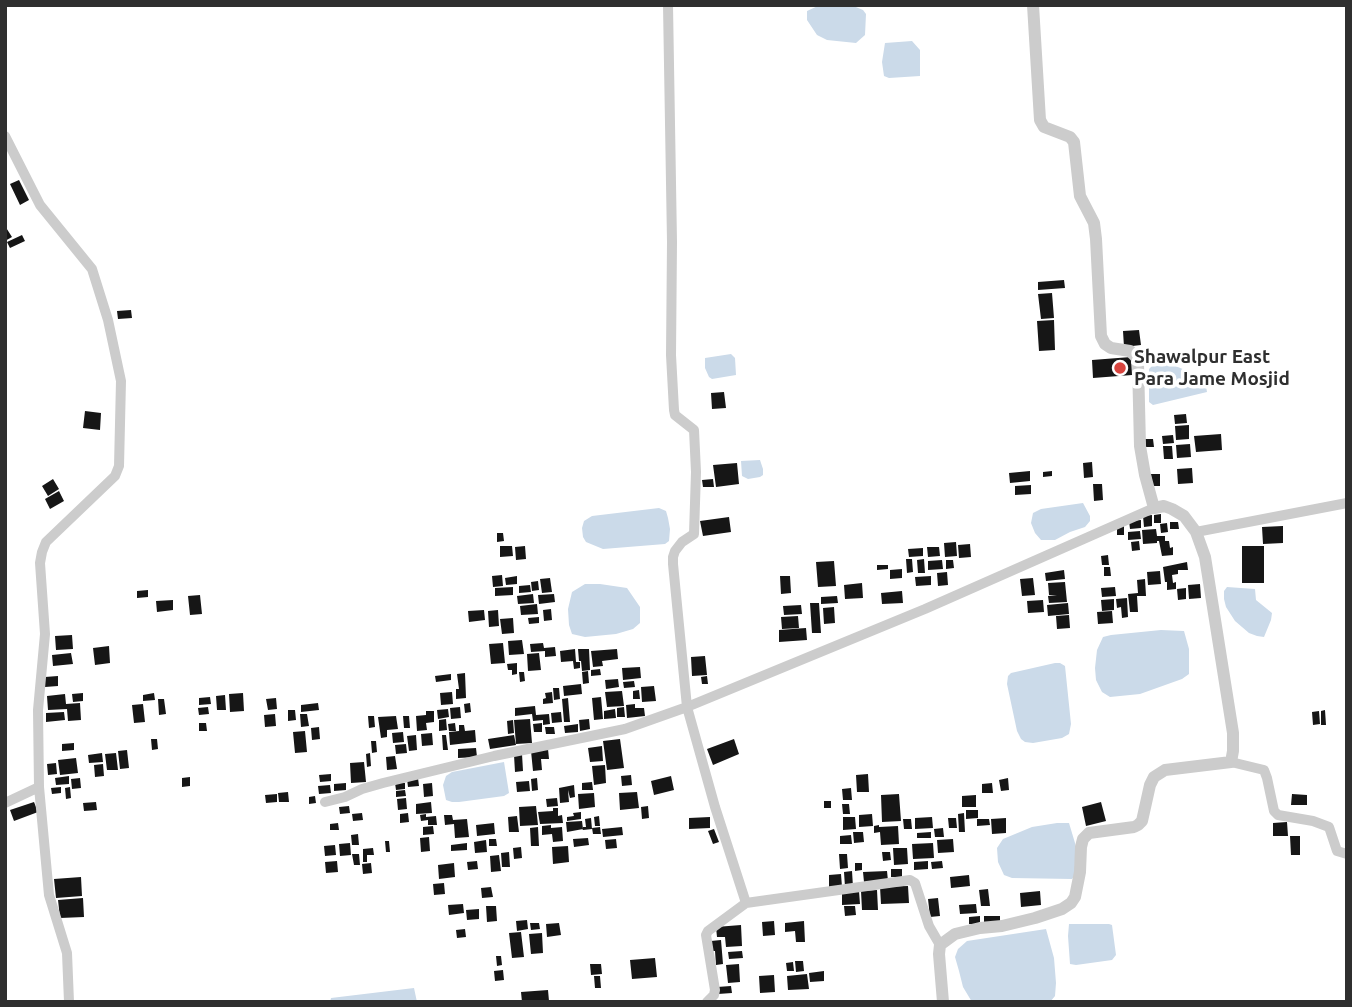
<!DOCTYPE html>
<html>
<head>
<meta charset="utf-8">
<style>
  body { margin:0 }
  #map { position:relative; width:1352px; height:1007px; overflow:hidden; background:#fff; font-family:Ubuntu,sans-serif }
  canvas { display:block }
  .frame { position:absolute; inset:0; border:7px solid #2f2f2f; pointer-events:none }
</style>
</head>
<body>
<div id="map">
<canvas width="1352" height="1007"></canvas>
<div class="frame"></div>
</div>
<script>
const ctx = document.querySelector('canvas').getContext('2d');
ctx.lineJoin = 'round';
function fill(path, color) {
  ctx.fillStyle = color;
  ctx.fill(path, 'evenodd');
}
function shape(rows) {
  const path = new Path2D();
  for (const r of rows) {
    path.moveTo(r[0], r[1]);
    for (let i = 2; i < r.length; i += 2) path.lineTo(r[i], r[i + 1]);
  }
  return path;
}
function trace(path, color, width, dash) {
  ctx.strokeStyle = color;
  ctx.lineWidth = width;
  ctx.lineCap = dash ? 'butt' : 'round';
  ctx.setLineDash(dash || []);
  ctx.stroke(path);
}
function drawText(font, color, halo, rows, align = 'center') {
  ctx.font = font + ' Ubuntu,sans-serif';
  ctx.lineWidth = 7;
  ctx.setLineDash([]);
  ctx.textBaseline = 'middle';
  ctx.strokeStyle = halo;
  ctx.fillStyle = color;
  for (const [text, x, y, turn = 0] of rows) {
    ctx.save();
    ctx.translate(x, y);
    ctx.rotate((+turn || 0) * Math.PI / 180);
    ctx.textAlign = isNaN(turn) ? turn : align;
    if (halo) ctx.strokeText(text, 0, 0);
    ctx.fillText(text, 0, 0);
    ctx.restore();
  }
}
const water = shape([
  [820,5,851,5,863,10,866,14,865,35,856,43,827,40,817,35,807,20,807,11],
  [912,41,920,50,920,76,889,78,884,76,882,62,885,43],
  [731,354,735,358,736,375,712,379,709,377,705,368,705,358],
  [1163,361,1195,374,1201,378,1206,386,1207,392,1153,405,1149,402,1149,369,1154,364],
  [760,460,763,469,763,475,760,477,748,479,742,476,741,461],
  [1083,503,1090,516,1090,521,1085,527,1070,532,1055,540,1041,540,1035,533,1031,523,1033,513,1041,509],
  [659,508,666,511,668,518,670,529,669,541,665,544,603,549,586,542,583,537,582,528,584,521,592,516],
  [585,584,600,584,627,588,640,607,640,623,633,629,616,634,585,637,572,634,569,625,568,609,572,592],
  [1227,587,1255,589,1256,600,1272,613,1271,620,1264,637,1257,636,1249,633,1235,621,1226,607,1224,599,1224,591],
  [1161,630,1184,631,1189,649,1189,674,1182,679,1140,694,1110,697,1102,692,1096,680,1095,668,1097,650,1103,637,1111,635],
  [1055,663,1060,663,1065,666,1071,724,1069,734,1062,738,1033,743,1025,742,1021,739,1017,731,1007,684,1008,676,1011,673],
  [504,762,509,793,504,796,459,802,452,802,446,800,443,785,446,776,452,772],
  [1057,823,1069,823,1075,843,1078,857,1078,871,1072,879,1012,878,1004,875,998,862,997,848,1003,839,1032,827],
  [1069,924,1109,924,1112,925,1116,955,1112,960,1076,965,1070,964,1068,936],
  [1046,929,1054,958,1056,983,1055,996,1050,1002,972,1002,963,987,959,971,955,957,958,949,967,941],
  [414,988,417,1002,330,1002,331,998]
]);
const building = shape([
  [19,180,29,200,20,205,10,184],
  [5,226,12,237,5,241],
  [22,235,25,241,10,248,7,242],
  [1064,280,1065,288,1038,290,1038,282],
  [1052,293,1054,318,1041,319,1038,294],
  [131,310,132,318,118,319,117,311],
  [1054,320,1055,350,1039,351,1037,321],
  [1139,330,1141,345,1124,347,1123,331],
  [1131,357,1132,375,1093,378,1092,360],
  [724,392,726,408,712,409,711,393],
  [85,411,101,413,100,430,83,428],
  [1186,414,1187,423,1175,424,1174,415],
  [1189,425,1189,439,1176,440,1175,426],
  [1221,434,1222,450,1196,452,1194,436],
  [1173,435,1174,443,1163,444,1162,436],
  [1145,439,1153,439,1154,447,1146,447],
  [1190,444,1191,457,1177,458,1176,445],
  [1163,446,1172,446,1173,459,1164,459],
  [1092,462,1093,477,1084,478,1083,463],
  [737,463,739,484,716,487,713,465],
  [1192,468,1193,483,1178,484,1177,469],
  [1030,471,1030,481,1010,483,1009,473],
  [1052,471,1052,476,1043,477,1043,472],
  [1151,474,1160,474,1160,486,1152,486],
  [53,479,59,489,48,496,42,486],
  [713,479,714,487,703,487,702,480],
  [1093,484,1102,484,1103,500,1094,501],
  [1031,485,1031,494,1015,495,1015,486],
  [59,491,64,501,50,509,45,499],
  [1161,514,1161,523,1154,523,1154,515],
  [1152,515,1152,526,1144,527,1143,516],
  [729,517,731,532,703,536,700,521],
  [1141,520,1141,528,1130,529,1129,521],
  [1170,522,1178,522,1179,529,1170,529],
  [1167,523,1168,532,1161,533,1160,524],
  [1124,525,1124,535,1117,535,1117,526],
  [1283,526,1283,543,1263,544,1262,527],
  [1156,529,1157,536,1165,536,1165,541,1169,541,1170,548,1173,547,1173,555,1162,556,1159,541,1157,541,1157,543,1143,544,1142,530],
  [1140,531,1141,539,1128,540,1128,532],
  [497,533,503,533,504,541,497,542],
  [1139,541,1140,550,1132,551,1131,542],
  [956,542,957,556,945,557,944,543],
  [970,544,971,557,959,558,958,545],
  [500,546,512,546,513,556,500,557],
  [525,546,526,559,516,560,515,547],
  [1242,546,1264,546,1264,583,1242,583],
  [927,547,939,547,940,556,928,557],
  [923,548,923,556,909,557,908,549],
  [1108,555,1109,565,1102,565,1101,556],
  [906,559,912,559,913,572,907,573],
  [924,559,925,573,918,573,917,560],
  [942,560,943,569,928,570,928,561],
  [946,560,953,560,954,568,946,569],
  [834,561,836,586,818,587,816,562],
  [1187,562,1188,570,1178,570,1178,574,1172,575,1173,583,1176,582,1176,589,1167,590,1167,582,1165,582,1163,567],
  [877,565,888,565,888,569,877,570],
  [1104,567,1110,567,1111,576,1104,576],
  [902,569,902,578,890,579,890,570],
  [1064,570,1065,579,1046,581,1045,573],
  [1160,571,1161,584,1148,585,1147,572],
  [947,572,948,585,938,586,937,573],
  [502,575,503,586,493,587,492,576],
  [517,576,517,584,506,585,505,578],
  [780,576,790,576,791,593,781,594],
  [931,576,931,585,916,586,915,577],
  [550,578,552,592,542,593,540,579],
  [1033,578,1035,595,1022,596,1020,579],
  [1145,579,1146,596,1137,596,1138,612,1130,612,1128,594,1138,593,1137,580],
  [538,581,539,590,532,591,531,582],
  [1065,582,1067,602,1049,603,1048,596,1057,595,1049,595,1048,583],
  [862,583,863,598,845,599,844,585],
  [1200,584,1201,598,1189,599,1188,585],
  [530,585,531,592,519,593,519,586],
  [513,587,513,595,495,596,495,588],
  [1115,587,1116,596,1102,597,1101,588],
  [1186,588,1186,599,1178,600,1177,589],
  [148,590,148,597,137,598,137,591],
  [902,591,903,603,882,604,881,593],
  [533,594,534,603,518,604,517,596],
  [554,594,555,602,539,604,538,595],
  [200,595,202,614,190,615,188,596],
  [837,596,838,603,821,604,821,597],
  [1127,598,1128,617,1122,618,1121,607,1117,608,1116,599],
  [1114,599,1114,610,1102,611,1101,600],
  [173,600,173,610,157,612,156,601],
  [1043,600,1044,612,1028,613,1027,601],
  [810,603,819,603,821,633,812,633],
  [1068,603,1069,614,1048,616,1047,605],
  [537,604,538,614,521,615,520,606],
  [801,605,802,614,784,615,783,606],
  [834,607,835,623,824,624,823,608],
  [551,609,552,620,544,621,543,610],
  [484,610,485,620,469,622,468,611],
  [498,610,499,626,489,627,488,611],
  [1112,611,1113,623,1098,624,1097,612],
  [1069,615,1070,628,1057,629,1056,616],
  [798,616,799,628,782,629,781,617],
  [539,617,539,623,529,624,528,618],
  [513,618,514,633,502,634,500,619],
  [806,628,807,640,779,642,779,630],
  [72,635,73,649,56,650,55,636],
  [522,640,524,654,509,655,508,641],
  [503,643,505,663,491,664,489,644],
  [543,643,544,648,555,647,556,656,545,657,545,651,531,652,530,644],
  [109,646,110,663,95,665,93,648],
  [575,649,576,662,580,662,580,668,574,669,573,661,561,662,560,651],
  [578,649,589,649,590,670,582,671,581,661,579,661],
  [617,649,618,659,602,661,603,666,593,667,591,651],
  [71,653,73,664,53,666,52,655],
  [539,653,541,670,528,671,527,654],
  [705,656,707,675,692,676,691,657],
  [517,663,517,674,512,675,512,670,508,670,507,664],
  [640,667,641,678,623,680,622,668],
  [600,669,601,675,591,676,591,670],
  [588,671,589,683,583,684,582,672],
  [519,672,524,672,525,681,520,682],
  [465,673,466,698,456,699,456,689,459,689,457,674],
  [451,674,451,680,436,682,435,676],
  [58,676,58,686,45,687,45,677],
  [707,676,708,684,702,684,701,677],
  [618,679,619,687,606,689,605,680],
  [634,681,635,687,624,688,623,682],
  [581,684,582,694,564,696,563,686],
  [654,686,656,701,642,702,641,687],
  [553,688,559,688,560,699,554,700],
  [639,690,640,699,633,699,633,691],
  [622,691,624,706,607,707,605,692],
  [452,692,453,704,441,705,440,693],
  [552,692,553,703,543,704,543,699,546,698,545,693],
  [83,693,83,701,73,702,72,694],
  [154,693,155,700,143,701,143,695],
  [243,693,244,711,230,712,229,694],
  [65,694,66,704,80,703,81,720,68,721,67,709,48,710,47,696],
  [225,695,226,710,217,710,216,696],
  [210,697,211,704,199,705,199,698],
  [601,697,603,719,594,720,592,698],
  [276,698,277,709,268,710,266,699],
  [568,698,570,722,564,722,562,699],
  [158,699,164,699,166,714,159,715],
  [318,703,319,710,301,712,301,705],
  [470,703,471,712,465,713,464,704],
  [143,704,145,722,134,723,132,705],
  [635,704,635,708,644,708,645,716,627,718,626,705],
  [535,706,536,715,549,714,550,724,543,725,543,720,533,721,532,714,515,716,515,708],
  [208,707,209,714,199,715,198,708],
  [460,707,461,718,451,719,450,708],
  [624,707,625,717,617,717,617,708],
  [448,709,449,717,438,719,437,710],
  [615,709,616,718,604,719,604,711],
  [288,710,295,710,296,720,288,721],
  [1325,710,1326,725,1321,725,1321,711],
  [426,711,434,711,434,722,426,723,427,730,417,731,416,716,426,715],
  [1319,711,1320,724,1313,725,1312,712],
  [64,712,65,720,46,722,46,713],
  [561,712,562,722,552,723,551,713],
  [275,714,276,726,265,727,264,715],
  [300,714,307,714,309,726,301,727],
  [368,716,374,716,375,727,369,728],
  [396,716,398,729,387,730,387,737,381,738,378,717],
  [403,716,409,716,410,728,404,728],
  [446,719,447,730,439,731,439,720],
  [530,719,532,743,516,744,514,720],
  [589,719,590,729,580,731,579,720],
  [513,720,514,733,508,734,507,721],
  [199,723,206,723,207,731,199,731],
  [455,723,456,731,449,731,448,724],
  [542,723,542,732,534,732,533,724],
  [578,724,578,732,565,733,564,726],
  [459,725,464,725,465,731,475,730,476,742,450,745,449,732,459,731],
  [319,727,320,739,312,740,311,728],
  [545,727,554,727,555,734,546,734],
  [305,731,307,752,295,753,293,732],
  [403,732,404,742,393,743,392,733],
  [432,733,433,745,422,746,421,734],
  [416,735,417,750,409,751,407,736],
  [442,735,446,735,448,750,443,750],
  [514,735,516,745,490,749,488,739],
  [151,739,157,739,158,749,152,750],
  [620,739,624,768,607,770,603,741],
  [734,739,739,754,713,765,707,749],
  [371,741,376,741,377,752,372,753],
  [74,743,74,750,62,751,62,744],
  [406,744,407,753,396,754,395,745],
  [602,746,603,761,590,762,588,748],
  [476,748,477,757,458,758,458,749],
  [548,749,549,759,541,759,542,770,533,771,531,751],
  [127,750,129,768,120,769,118,751],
  [102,753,103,762,89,763,88,755],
  [116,753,118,770,107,770,105,754],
  [370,753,371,766,367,767,366,754],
  [522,754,523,771,515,772,514,755],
  [395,756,397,769,387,770,386,757],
  [76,758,78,773,60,775,58,760],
  [364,762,366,782,351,783,350,763],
  [56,763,57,774,48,775,47,764],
  [103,764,104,776,95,777,94,765],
  [605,765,606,783,594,785,592,766],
  [331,774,331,781,320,782,319,775],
  [868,774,869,792,857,792,856,775],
  [631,775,632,785,622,786,621,776],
  [69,776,69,784,56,785,55,778],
  [671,776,674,790,654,795,651,781],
  [190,777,190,786,182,787,182,778],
  [80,778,81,788,72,789,71,779],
  [418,778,419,786,408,787,407,779],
  [537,778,538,790,532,791,531,779],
  [1008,778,1009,790,1001,791,999,780],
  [529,781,530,791,517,792,516,782],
  [592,782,593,790,582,790,582,783],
  [346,783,346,790,334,791,334,784],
  [395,783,405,783,405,789,396,790],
  [432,783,433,796,424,797,423,784],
  [992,783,993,793,982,793,982,784],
  [330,785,331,793,319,794,318,786],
  [574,785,575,797,570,798,568,790,569,802,560,803,559,788],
  [61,787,61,793,52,794,51,788],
  [70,787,71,798,66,799,65,788],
  [851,788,852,800,843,800,842,789],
  [405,790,406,796,396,797,396,791],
  [288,792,289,802,279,802,278,793],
  [637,792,639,808,620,810,619,793],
  [594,793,595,807,579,809,578,794],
  [277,794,277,802,266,803,265,795],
  [899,794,901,821,882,822,881,795],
  [1292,794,1307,795,1307,805,1291,805],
  [976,795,976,807,962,807,962,796],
  [315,796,316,803,309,804,309,797],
  [406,798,407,809,398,810,397,799],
  [557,798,558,806,547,807,546,799],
  [824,801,831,801,831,808,824,808],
  [34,802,38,812,14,821,10,810],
  [96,802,97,810,84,811,83,803],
  [431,802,432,813,416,814,416,804],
  [1101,802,1106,821,1086,826,1082,807],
  [842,804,849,804,850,814,843,814],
  [349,806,350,813,340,814,339,807],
  [536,806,538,825,520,826,519,807],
  [648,806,649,818,642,819,641,807],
  [553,808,558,808,558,816,562,815,563,823,540,824,538,812,553,811],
  [966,810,978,810,978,818,966,819],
  [581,812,581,819,567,821,567,817,574,816,573,813],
  [362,813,363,820,353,821,352,814],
  [408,813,409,822,400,823,400,814],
  [964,813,965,832,959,832,958,814],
  [426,814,426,817,436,816,437,825,428,825,428,820,421,821,420,815],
  [872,814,873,826,859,827,859,815],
  [444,815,452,815,453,820,467,819,469,837,455,838,454,824,445,825],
  [517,816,519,832,509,832,508,817],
  [599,816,600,826,595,826,594,817],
  [710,817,710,828,689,829,689,818],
  [843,817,855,817,856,829,843,830],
  [932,817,933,828,915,829,915,818],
  [591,818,592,829,583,830,583,827,586,827,585,819],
  [948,818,956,818,957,828,949,828],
  [1006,818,1006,833,992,834,991,819],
  [903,819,911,819,912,829,904,829],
  [977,819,989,819,990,825,977,826],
  [582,821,583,829,567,832,566,822],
  [1287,822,1288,836,1273,836,1273,823],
  [338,823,339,830,330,830,330,824],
  [494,823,495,834,477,836,476,825],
  [551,825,551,828,562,827,563,841,553,842,552,834,542,835,542,826],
  [879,825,879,827,898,826,899,844,881,845,880,832,874,833,874,826],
  [433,826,434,834,423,835,423,827],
  [538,827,539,846,531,846,530,828],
  [600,827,601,834,593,834,592,828],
  [622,827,623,835,603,837,602,829],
  [943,828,944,837,935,837,934,829],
  [714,829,719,842,713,844,708,831],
  [853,832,863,832,864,842,854,843],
  [931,832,931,838,917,838,917,833],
  [358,834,359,845,352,845,351,835],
  [851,835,852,844,840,844,840,836],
  [1290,836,1300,836,1300,855,1291,855],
  [429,837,430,851,421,852,420,838],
  [588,838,589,845,574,847,573,839],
  [489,839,496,839,497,846,489,846],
  [616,839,617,848,606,849,605,840],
  [953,839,954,852,938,853,937,840],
  [486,840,487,852,475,853,474,842],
  [385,841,389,841,390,852,386,852],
  [350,843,351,855,340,856,339,844],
  [467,843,467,850,451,851,451,845],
  [933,843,934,858,913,859,912,844],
  [335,845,336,855,325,856,324,846],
  [568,846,569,862,553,864,552,847],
  [521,847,522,858,514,859,513,848],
  [373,848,374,855,367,855,367,862,363,862,363,849],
  [893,848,907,848,908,864,894,865],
  [509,852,510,867,502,867,501,853],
  [882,852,890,852,891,860,883,861],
  [352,854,359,854,360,865,354,865],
  [839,854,847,854,848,868,840,869],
  [499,855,501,871,491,872,490,856],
  [337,861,338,872,326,873,325,862],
  [477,861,478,869,468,870,467,862],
  [928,861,928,869,914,870,914,862],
  [942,861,943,868,932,869,931,862],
  [371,863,372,873,363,874,362,864],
  [454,863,455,877,439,879,438,865],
  [855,863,862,863,862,870,855,871],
  [891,869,902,869,902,877,891,877],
  [852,871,853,887,845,887,844,872],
  [887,871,888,881,864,882,863,872],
  [841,874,842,887,829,887,829,875],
  [969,875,970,886,951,888,950,877],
  [81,877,82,896,56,898,54,879],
  [444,883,445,894,434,895,433,884],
  [908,886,909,903,881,904,880,887],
  [491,887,493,897,482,898,481,888],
  [988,889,990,906,981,906,979,890],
  [877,890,878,910,862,910,861,891],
  [859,891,860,904,842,905,842,892],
  [1040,891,1041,905,1021,907,1020,893],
  [83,898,84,917,60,918,58,900],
  [938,898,940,916,930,917,928,899],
  [463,904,464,913,449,915,448,905],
  [976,904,977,913,960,914,959,905],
  [486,906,496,906,497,921,487,922],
  [844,906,855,906,856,915,845,916],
  [479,909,479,919,467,920,466,910],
  [980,916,980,924,969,924,969,917],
  [984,916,1000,916,1000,923,984,924],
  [527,920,528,929,517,931,516,921],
  [774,921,775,935,763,936,762,922],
  [804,921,805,942,796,942,795,931,785,932,785,923],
  [530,923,539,923,540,929,531,930],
  [559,923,561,935,547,937,546,924],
  [741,925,742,946,726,947,725,937,717,937,716,927],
  [465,929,466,937,457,938,456,930],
  [521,932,524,957,512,958,509,933],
  [542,933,543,953,531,954,529,934],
  [721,940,723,964,716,965,715,951,712,951,711,941],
  [742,951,743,958,729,959,728,952],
  [496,956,501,956,502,965,497,966],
  [655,958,657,977,632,979,630,960],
  [795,961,803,961,804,971,796,972],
  [793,962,794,971,787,971,786,963],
  [590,964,601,964,602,974,591,975],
  [739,964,740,982,728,983,726,965],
  [503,970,504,980,495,981,494,971],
  [824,971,824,981,810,982,809,973],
  [807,974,809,989,788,990,787,976],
  [774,975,775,992,760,993,759,976],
  [594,976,600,976,601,988,595,988],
  [731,986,732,993,718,994,717,987],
  [548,990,549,1001,522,1002,521,992]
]);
const minor = shape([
  [668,5,672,242,671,355,674,410,675,415,694,430,696,472,694,534,682,542,675,551,673,557,673,564,687,707,715,807,746,903,910,880,915,883,929,926,940,945],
  [5,136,40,205,92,269,108,320,121,381,119,466,115,476,46,542,42,552,40,563,45,634,38,710,39,787,49,895,67,953,69,1002],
  [1196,532,1347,503],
  [1231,762,1264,770,1267,778,1274,811,1278,815,1313,821,1329,827,1337,851,1347,854],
  [325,802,345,797,362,789,383,783,494,756,625,729,687,707,925,609,1154,508],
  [5,803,39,787],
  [707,1002,714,995,715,990,706,935,708,931,746,903]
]);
const tertiary = shape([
  [943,1002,939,954,940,945,955,934,980,928,1002,926,1035,918,1062,909,1071,903,1075,897,1080,872,1081,847,1083,839,1089,833,1134,827,1138,825,1142,821,1150,785,1154,777,1165,770,1231,762,1233,751,1233,733,1205,557,1196,532,1184,516,1172,509,1164,506,1154,508,1145,475,1140,446,1138,363,1136,357,1130,351,1111,348,1105,344,1101,336,1096,239,1094,223,1080,196,1074,142,1070,137,1044,127,1040,120,1033,5]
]);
const markers = [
  [1120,368,7,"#d8443e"]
];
const poiNames = [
  ["Shawalpur East",1134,357],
  ["Para Jame Mosjid",1134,379]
];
fill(water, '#cbdae9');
fill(building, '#161616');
trace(minor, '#ccc', 10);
trace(tertiary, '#ccc', 12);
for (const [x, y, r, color] of markers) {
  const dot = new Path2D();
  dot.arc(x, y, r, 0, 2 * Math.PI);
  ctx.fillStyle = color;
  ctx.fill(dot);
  trace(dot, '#fff', 2.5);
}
drawText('bold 19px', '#2f2f2f', '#fff', poiNames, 'left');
</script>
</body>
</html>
